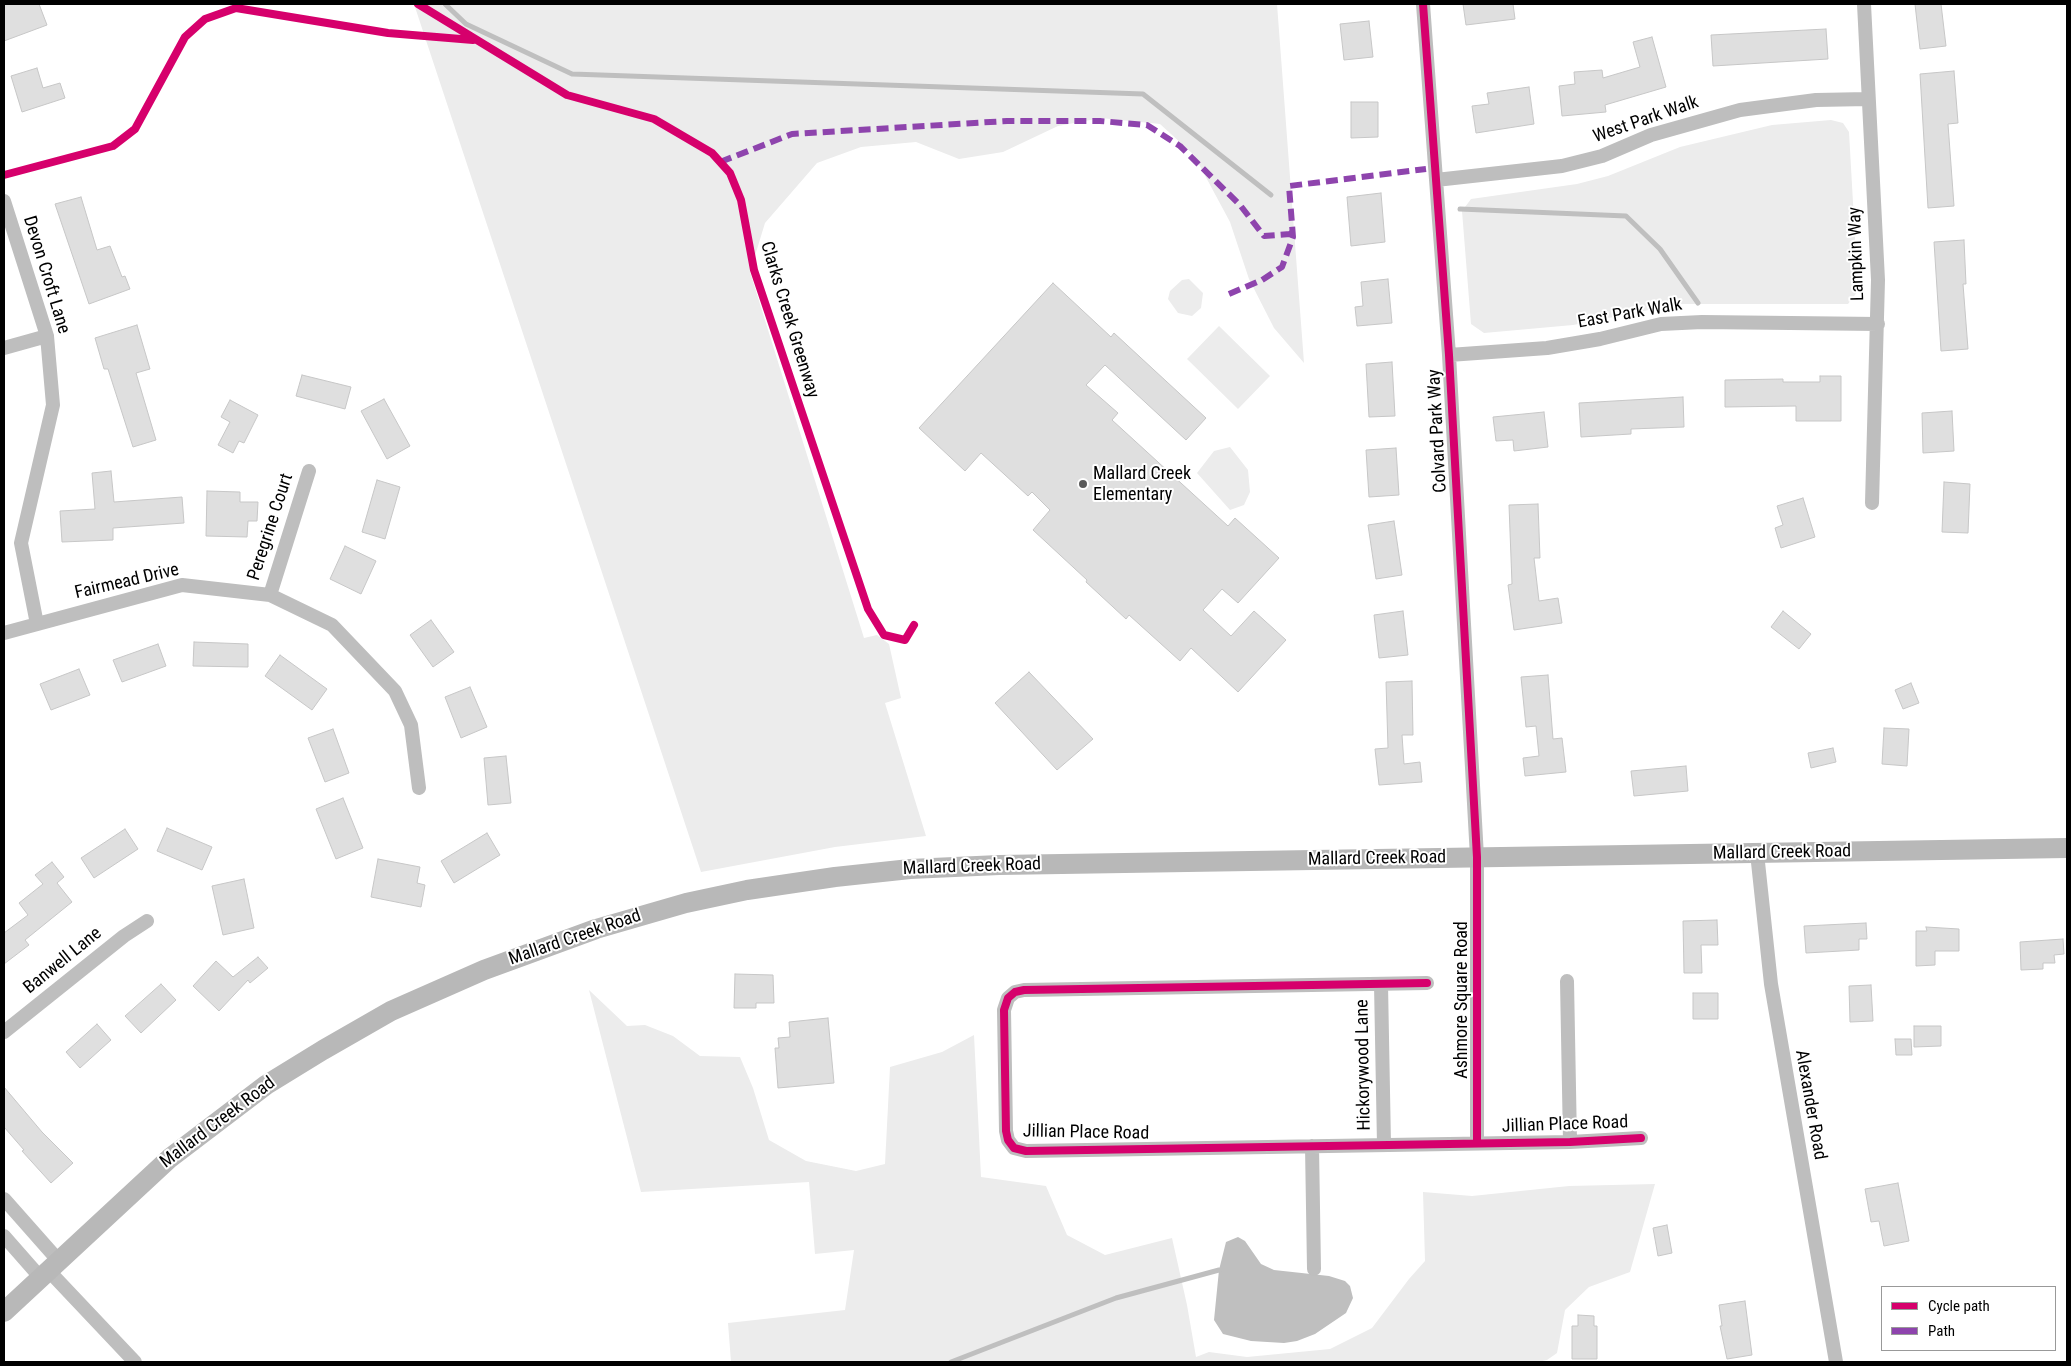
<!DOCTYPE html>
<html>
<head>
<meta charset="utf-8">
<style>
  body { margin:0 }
  #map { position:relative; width:2071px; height:1366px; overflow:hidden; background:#fff; font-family:"Roboto Condensed",sans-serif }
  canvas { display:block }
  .frame { position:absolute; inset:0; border:5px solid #000; pointer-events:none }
  .legend { position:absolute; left:1881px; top:1286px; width:175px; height:65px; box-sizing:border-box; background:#fff; border:1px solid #999; margin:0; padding:6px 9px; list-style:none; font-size:15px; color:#000 }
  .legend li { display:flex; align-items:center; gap:10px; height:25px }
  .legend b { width:25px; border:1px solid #999 }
</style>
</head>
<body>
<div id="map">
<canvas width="2071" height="1366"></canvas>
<div class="frame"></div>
<ul class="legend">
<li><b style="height:6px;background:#d6006c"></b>Cycle path</li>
<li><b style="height:6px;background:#8e44ad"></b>Path</li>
</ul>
</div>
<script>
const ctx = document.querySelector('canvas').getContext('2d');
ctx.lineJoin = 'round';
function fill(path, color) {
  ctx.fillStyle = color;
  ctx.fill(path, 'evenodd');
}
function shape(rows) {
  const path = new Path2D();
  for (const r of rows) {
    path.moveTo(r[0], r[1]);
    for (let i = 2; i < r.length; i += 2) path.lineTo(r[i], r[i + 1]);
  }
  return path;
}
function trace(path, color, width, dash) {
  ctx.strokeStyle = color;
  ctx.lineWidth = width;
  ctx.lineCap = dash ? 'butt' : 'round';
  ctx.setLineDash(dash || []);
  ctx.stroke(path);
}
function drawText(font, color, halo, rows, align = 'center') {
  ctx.font = font + ' "Roboto Condensed",sans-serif';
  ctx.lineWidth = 4;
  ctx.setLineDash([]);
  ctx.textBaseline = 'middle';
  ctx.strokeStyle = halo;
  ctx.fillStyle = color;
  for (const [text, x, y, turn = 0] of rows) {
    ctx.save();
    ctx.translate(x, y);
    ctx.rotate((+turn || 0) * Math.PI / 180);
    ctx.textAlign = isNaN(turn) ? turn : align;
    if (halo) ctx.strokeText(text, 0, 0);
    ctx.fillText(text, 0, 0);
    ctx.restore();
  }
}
const green = shape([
  [414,4,1277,4,1304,363,1274,328,1249,279,1230,222,1194,155,1160,124,1101,118,1058,126,1003,152,959,159,916,142,861,147,817,163,765,223,750,272,864,638,877,635,889,644,901,698,885,703,926,836,835,847,701,872],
  [1831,120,1843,123,1849,132,1858,291,1848,304,1679,304,1573,325,1484,333,1471,324,1462,211,1471,199,1577,184,1608,176,1680,147,1772,125],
  [1189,279,1203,293,1201,308,1192,316,1178,313,1168,299,1170,291,1182,280],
  [1219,326,1270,376,1238,409,1187,359],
  [1230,447,1248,470,1250,492,1244,505,1230,510,1197,473,1214,451],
  [589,990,627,1026,645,1025,673,1036,700,1056,740,1057,753,1088,769,1140,806,1161,856,1171,885,1164,890,1067,942,1052,974,1035,981,1177,1046,1186,1067,1235,1105,1255,1172,1238,1187,1305,1196,1357,1209,1352,1247,1357,1330,1349,1372,1328,1409,1279,1425,1261,1423,1192,1472,1196,1569,1186,1655,1184,1630,1272,1589,1287,1565,1310,1557,1353,1547,1360,1538,1362,731,1362,728,1323,845,1310,854,1250,815,1254,809,1182,641,1192]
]);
const water = shape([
  [1238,1237,1245,1241,1261,1264,1274,1270,1329,1276,1345,1281,1350,1286,1353,1298,1346,1313,1315,1334,1297,1341,1284,1343,1251,1341,1223,1334,1214,1320,1219,1270,1226,1242]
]);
const stream = shape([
  [445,4,466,24,572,74,1143,94,1271,195],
  [1460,209,1626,216,1660,249,1698,303],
  [951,1362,1116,1298,1219,1270]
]);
const building = shape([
  [4,4,39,4,47,25,4,41,4,4],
  [1463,4,1513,4,1515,19,1466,25,1463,4],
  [1915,4,1941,4,1946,46,1920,49,1915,4],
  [1369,21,1373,57,1344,60,1340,24,1369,21],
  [1826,29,1828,59,1713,66,1711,35,1826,29],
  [1652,37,1666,87,1605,105,1606,112,1562,116,1559,86,1575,84,1574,72,1602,70,1603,78,1640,67,1633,42,1652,37],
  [37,68,43,88,60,83,65,98,22,112,11,76,37,68],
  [1954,71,1958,123,1948,124,1954,206,1928,208,1920,74,1954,71],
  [1529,87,1534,124,1476,133,1472,106,1489,104,1487,93,1529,87],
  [1351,102,1378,102,1378,137,1351,138,1351,102],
  [1381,193,1385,242,1351,246,1347,197,1381,193],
  [81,197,97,250,110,246,122,277,125,276,130,289,89,304,55,204,81,197],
  [1964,240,1966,284,1963,284,1968,349,1941,351,1934,242,1964,240],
  [1388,279,1392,323,1357,326,1355,307,1363,306,1361,282,1388,279],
  [1053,283,1111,337,1114,333,1206,418,1186,440,1105,365,1086,385,1118,413,1112,420,1228,526,1235,518,1279,558,1238,603,1222,589,1203,610,1231,636,1254,611,1286,640,1238,692,1191,648,1180,661,1129,615,1126,619,1086,582,1087,580,1033,530,1050,510,1032,492,1028,496,981,453,965,471,919,428,1053,283],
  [137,325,150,369,136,373,156,440,133,447,108,369,104,369,95,338,137,325],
  [1392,362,1395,416,1369,417,1366,364,1392,362],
  [302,375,351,387,345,409,296,396,302,375],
  [1820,376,1841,376,1841,421,1796,421,1796,406,1725,407,1725,380,1783,379,1783,382,1820,382,1820,376],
  [1683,397,1684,427,1631,429,1631,434,1581,437,1579,403,1683,397],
  [384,399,410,446,387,459,361,411,384,399],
  [230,400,258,415,244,443,239,441,233,453,218,445,230,422,221,417,230,400],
  [1952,411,1954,451,1923,453,1922,413,1952,411],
  [1544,412,1548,447,1514,451,1513,440,1496,441,1493,417,1544,412],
  [1396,448,1399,495,1369,497,1366,450,1396,448],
  [111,471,114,502,182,497,184,523,113,528,113,540,62,542,60,511,95,509,92,473,111,471],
  [377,480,400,487,385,539,362,532,377,480],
  [1944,482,1970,484,1968,533,1942,532,1944,482],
  [207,491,240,492,240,502,258,502,257,521,248,521,247,537,206,536,207,491],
  [1803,498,1815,537,1781,548,1775,528,1783,525,1777,506,1803,498],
  [1538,504,1540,558,1534,558,1539,601,1558,598,1562,623,1514,630,1508,585,1512,584,1509,505,1538,504],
  [1394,521,1402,575,1376,579,1368,525,1394,521],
  [345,546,376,561,361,594,330,579,345,546],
  [1403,611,1408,655,1379,658,1374,615,1403,611],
  [1783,611,1811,634,1799,649,1771,627,1783,611],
  [431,620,454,652,433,667,410,635,431,620],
  [194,642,248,644,248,667,193,666,194,642],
  [158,644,166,666,122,682,113,660,158,644],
  [280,655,327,689,312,710,265,676,280,655],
  [79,669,90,695,51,710,40,684,79,669],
  [1029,672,1093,739,1057,770,995,703,1029,672],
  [1548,675,1553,739,1562,738,1566,772,1525,776,1523,758,1539,756,1536,726,1526,727,1521,677,1548,675],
  [1412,681,1413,735,1402,735,1404,764,1420,762,1422,782,1379,785,1375,749,1388,748,1386,682,1412,681],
  [1911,683,1919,703,1903,709,1895,690,1911,683],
  [470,687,487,727,461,738,445,697,470,687],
  [1884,728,1909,729,1907,766,1882,764,1884,728],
  [333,729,349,773,325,782,308,738,333,729],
  [1833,748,1836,762,1811,768,1808,753,1833,748],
  [506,756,511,803,488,805,484,758,506,756],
  [1686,766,1688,791,1634,796,1631,771,1686,766],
  [343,798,363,848,336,859,316,809,343,798],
  [167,828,212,847,202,870,157,851,167,828],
  [125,829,138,849,94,878,81,858,125,829],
  [487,833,500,855,454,883,441,861,487,833],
  [378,859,420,867,417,883,425,885,421,907,371,897,378,859],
  [52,862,64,877,57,883,72,902,25,940,29,945,4,964,4,933,28,915,19,903,43,884,35,875,52,862],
  [244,879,254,928,223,935,212,886,244,879],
  [1717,920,1718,945,1701,945,1702,973,1684,973,1683,921,1717,920],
  [1866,923,1867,939,1859,939,1859,950,1806,953,1804,926,1866,923],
  [1926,927,1959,929,1959,951,1935,951,1935,965,1916,966,1916,931,1927,931,1926,927],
  [2063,939,2064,954,2054,955,2055,963,2043,963,2043,969,2021,970,2020,942,2063,939],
  [258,957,268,968,250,983,248,980,219,1011,193,986,216,961,233,977,258,957],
  [735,974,773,975,774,1003,756,1003,756,1008,734,1008,735,974],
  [161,984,176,1000,141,1033,125,1016,161,984],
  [1871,985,1873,1021,1850,1022,1849,986,1871,985],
  [1693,993,1718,993,1718,1019,1693,1019,1693,993],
  [828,1018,834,1083,778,1088,775,1048,779,1048,778,1038,790,1037,789,1022,828,1018],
  [97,1024,111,1040,80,1068,66,1052,97,1024],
  [1914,1026,1941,1026,1941,1046,1914,1047,1914,1026],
  [1895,1039,1911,1039,1912,1055,1896,1055,1895,1039],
  [4,1087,42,1132,73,1163,51,1183,22,1151,24,1150,4,1127,4,1087],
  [1898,1183,1909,1241,1884,1246,1879,1221,1871,1222,1865,1189,1898,1183],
  [1667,1225,1672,1253,1658,1256,1653,1228,1667,1225],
  [1745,1301,1752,1355,1727,1359,1720,1326,1722,1326,1719,1305,1745,1301],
  [1578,1315,1594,1316,1594,1326,1597,1326,1597,1359,1572,1359,1572,1326,1578,1326,1578,1315]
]);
const minor = shape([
  [1423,4,1449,355,1477,857,1477,1143],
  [1864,4,1878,280,1872,503],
  [1436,180,1562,166,1602,156,1651,135,1740,110,1816,100,1868,99],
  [4,201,47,336,53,405,21,543,37,624],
  [4,348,47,336],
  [1449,355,1547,348,1600,339,1661,324,1702,322,1878,324],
  [270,595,309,471],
  [4,633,182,585,270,595,332,625,395,691,411,725,419,788],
  [1757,853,1771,984,1836,1362],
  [1567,981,1570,1142],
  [1427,983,1024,990,1015,992,1008,998,1004,1010,1006,1131,1008,1140,1014,1148,1026,1151,1570,1142,1641,1138],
  [1381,984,1384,1145],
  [4,1032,124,936,147,921],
  [1312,1146,1314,1269],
  [4,1199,58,1260],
  [4,1236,40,1277],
  [48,1270,135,1362]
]);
const secondary = shape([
  [4,1312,170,1158,266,1085,323,1050,391,1011,484,970,596,929,686,903,747,890,835,877,910,869,999,865,2067,848]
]);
const quiet = shape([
  [720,162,792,134,1007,121,1100,121,1147,125,1180,146,1240,205,1264,236,1290,234,1292,232],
  [1229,294,1262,280,1282,267,1293,237,1289,186,1426,169]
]);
const cycleway = shape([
  [418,4,567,95,654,119,712,153,730,173,741,200,754,270,868,609,884,635,905,640,914,625],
  [1423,4,1449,355,1477,857,1477,1143],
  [4,175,113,146,135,129,185,37,205,19,236,8,388,33,473,40],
  [1427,983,1024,990,1015,992,1008,998,1004,1010,1006,1131,1008,1140,1014,1148,1026,1151,1570,1142,1641,1138]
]);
const markers = [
  [1083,484,5,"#595959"]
];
const streetNames = [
  ["West Park Walk",1646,120,-19],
  ["Lampkin Way",1857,254,-92],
  ["Devon Croft Lane",46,275,73],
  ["East Park Walk",1630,314,-10],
  ["Clarks Creek Greenway",789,320,73],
  ["Colvard Park Way",1438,431,-93],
  ["Peregrine Court",271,527,-72],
  ["Fairmead Drive",127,582,-13],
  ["Mallard Creek Road",1782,853,-1],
  ["Mallard Creek Road",1377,859,-1],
  ["Mallard Creek Road",972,867,-2],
  ["Mallard Creek Road",575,938,-19],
  ["Banwell Lane",63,961,-39],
  ["Ashmore Square Road",1462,1000,-90],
  ["Hickorywood Lane",1364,1065,-91],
  ["Alexander Road",1810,1105,80],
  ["Mallard Creek Road",218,1123,-37],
  ["Jillian Place Road",1565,1125,-2],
  ["Jillian Place Road",1086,1133,1]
];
const poiNames = [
  ["Mallard Creek",1093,474],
  ["Elementary",1093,495]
];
fill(green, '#ececec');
fill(water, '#bfbfbf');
trace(stream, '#bfbfbf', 5);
fill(building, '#dfdfdf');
trace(building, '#c7c7c7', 1);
trace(minor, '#bebebe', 14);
trace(secondary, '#b8b8b8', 20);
trace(quiet, '#8e44ad', 6, [12, 6]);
trace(cycleway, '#d6006c', 8);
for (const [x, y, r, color] of markers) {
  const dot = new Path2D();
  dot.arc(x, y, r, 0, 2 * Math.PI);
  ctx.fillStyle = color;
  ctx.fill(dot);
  trace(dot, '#fff', 2);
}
drawText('18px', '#000', '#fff', streetNames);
drawText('18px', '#000', '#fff', poiNames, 'left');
</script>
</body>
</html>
